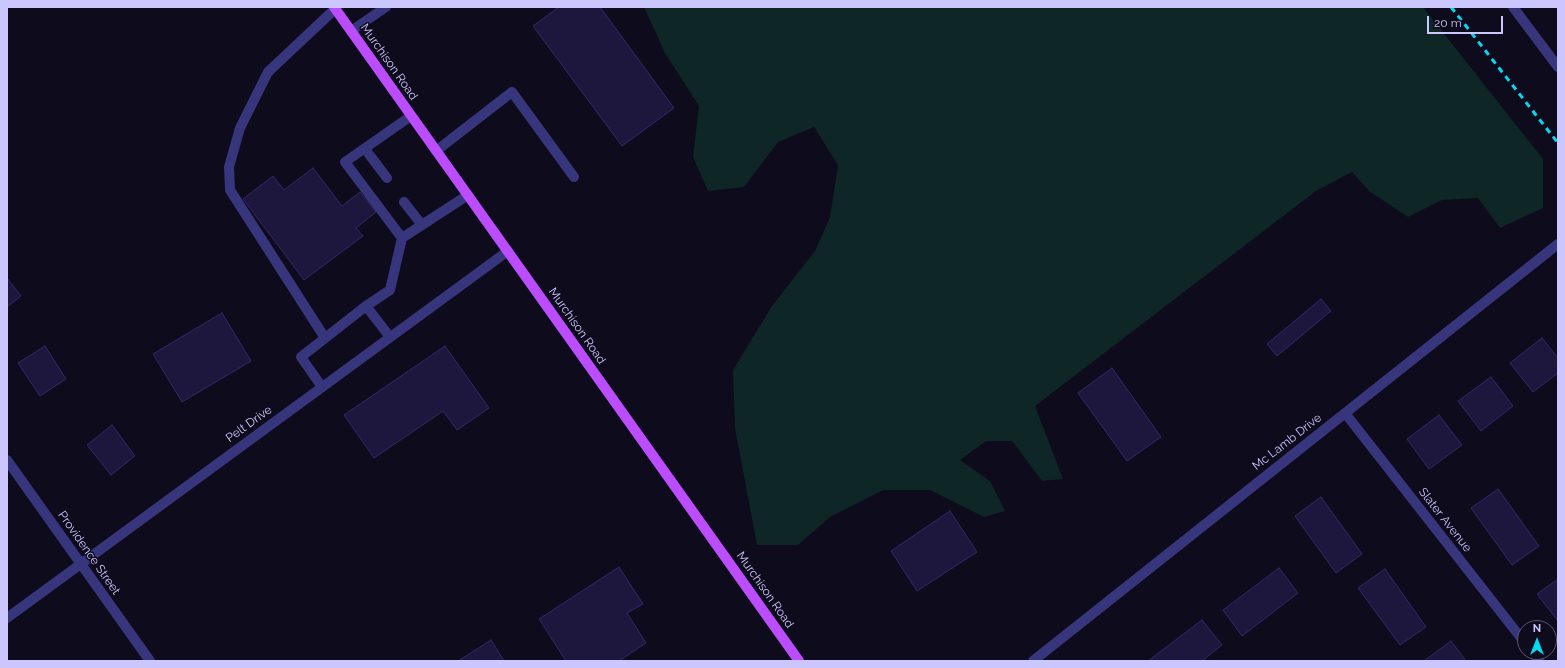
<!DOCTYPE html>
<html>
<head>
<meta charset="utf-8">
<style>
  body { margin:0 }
  #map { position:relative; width:1565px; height:668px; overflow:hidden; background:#0e0b1c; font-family:Raleway,sans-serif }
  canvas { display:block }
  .frame { position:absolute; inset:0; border:8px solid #ccc6ff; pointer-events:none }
  .north { position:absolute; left:1517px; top:620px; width:40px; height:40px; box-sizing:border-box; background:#0e0b1c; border:1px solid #5a5677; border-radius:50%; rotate:0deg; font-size:11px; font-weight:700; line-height:16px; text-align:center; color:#ccc6ff }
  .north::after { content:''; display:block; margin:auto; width:14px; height:18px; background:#00dbf1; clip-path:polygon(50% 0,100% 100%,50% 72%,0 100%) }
  .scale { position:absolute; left:1427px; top:16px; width:76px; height:18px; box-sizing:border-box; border:2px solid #ccc6ff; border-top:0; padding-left:5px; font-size:12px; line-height:14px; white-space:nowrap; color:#ccc6ff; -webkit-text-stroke:3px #0e0b1c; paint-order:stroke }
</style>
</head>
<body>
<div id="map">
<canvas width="1565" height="668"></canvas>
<div class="frame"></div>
<div class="north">N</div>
<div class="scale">20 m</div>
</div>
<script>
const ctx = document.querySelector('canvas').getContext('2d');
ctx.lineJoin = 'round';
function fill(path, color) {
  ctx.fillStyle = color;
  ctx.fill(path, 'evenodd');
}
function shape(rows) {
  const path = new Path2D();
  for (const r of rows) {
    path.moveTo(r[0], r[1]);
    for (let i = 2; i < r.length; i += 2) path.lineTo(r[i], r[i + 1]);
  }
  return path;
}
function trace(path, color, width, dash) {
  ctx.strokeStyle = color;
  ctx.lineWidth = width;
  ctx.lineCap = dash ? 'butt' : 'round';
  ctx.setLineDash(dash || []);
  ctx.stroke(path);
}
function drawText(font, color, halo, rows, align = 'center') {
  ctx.font = font + ' Raleway,sans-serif';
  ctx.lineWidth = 3;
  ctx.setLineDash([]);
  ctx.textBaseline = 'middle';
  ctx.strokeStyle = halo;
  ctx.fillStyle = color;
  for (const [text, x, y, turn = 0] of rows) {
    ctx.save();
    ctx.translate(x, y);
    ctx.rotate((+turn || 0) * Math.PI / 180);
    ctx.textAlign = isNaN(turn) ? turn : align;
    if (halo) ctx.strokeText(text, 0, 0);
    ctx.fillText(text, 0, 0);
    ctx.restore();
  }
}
const green = shape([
  [644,7,1423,7,1543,159,1543,208,1500,228,1478,198,1442,200,1408,217,1369,191,1352,172,1316,191,1035,406,1063,479,1042,481,1012,441,986,441,960,460,990,481,1005,511,984,517,930,490,883,490,830,517,798,545,757,545,735,428,733,370,772,306,815,251,830,217,838,165,814,127,778,142,744,187,708,191,693,157,699,106,665,53]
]);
const building = shape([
  [559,7,600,7,674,108,622,146,533,26,559,7],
  [313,168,342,206,360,192,376,212,356,228,363,236,304,280,243,199,273,176,284,190,313,168],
  [7,278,21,296,7,307,7,278],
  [1321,299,1331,311,1277,356,1267,344,1321,299],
  [222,313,251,361,182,402,153,354,222,313],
  [1542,338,1558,358,1558,373,1533,392,1510,363,1542,338],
  [45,346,66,379,40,396,18,363,45,346],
  [445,346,489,408,457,430,443,411,374,458,344,415,445,346],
  [1112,368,1161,437,1127,461,1078,393,1112,368],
  [1491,377,1513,406,1481,431,1458,401,1491,377],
  [1439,415,1462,445,1429,469,1407,439,1439,415],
  [112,425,135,456,111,475,87,445,112,425],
  [1498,489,1539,546,1512,565,1471,508,1498,489],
  [1321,497,1362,554,1336,573,1295,516,1321,497],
  [950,511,977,552,917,591,891,551,950,511],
  [619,567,643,604,627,613,646,643,619,661,566,661,539,619,619,567],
  [1279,568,1298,593,1242,636,1223,610,1279,568],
  [1385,569,1426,627,1400,645,1358,588,1385,569],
  [1558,579,1558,621,1537,594,1558,579],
  [1202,620,1222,645,1202,661,1148,661,1202,620],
  [491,640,504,661,458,661,491,640],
  [1451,641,1466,661,1424,661,1451,641]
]);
const lane = shape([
  [351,31,386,7],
  [411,116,345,162,402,238,468,195],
  [365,149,387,178],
  [436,151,512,92,574,177],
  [404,202,422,225],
  [390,337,366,306,390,290,402,238],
  [325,338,230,190,229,167,240,128,268,72,335,9],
  [322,387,301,357,366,306]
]);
const street = shape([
  [1513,7,1558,67],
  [1345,413,1525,643],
  [7,460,150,661],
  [7,618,508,251],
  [1532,652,1539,661],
  [1033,661,1558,244]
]);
const primary = shape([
  [334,7,799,661]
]);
const rail = shape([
  [1451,7,1558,143]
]);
const streetNames = [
  ["Murchison Road",389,62,55],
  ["Murchison Road",577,326,55],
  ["Pelt Drive",249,424,-36],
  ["Mc Lamb Drive",1287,442,-38],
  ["Slater Avenue",1445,520,52],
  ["Providence Street",89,553,55],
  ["Murchison Road",765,590,55]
];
fill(green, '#0e2625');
fill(building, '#1e173d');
trace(building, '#352869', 1);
trace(lane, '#37357c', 10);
trace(street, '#37357c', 10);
trace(primary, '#bb4dff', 10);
trace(rail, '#00dbf1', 3, [6, 5]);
drawText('12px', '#ccc6ff', '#0e0b1c', streetNames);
</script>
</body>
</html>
